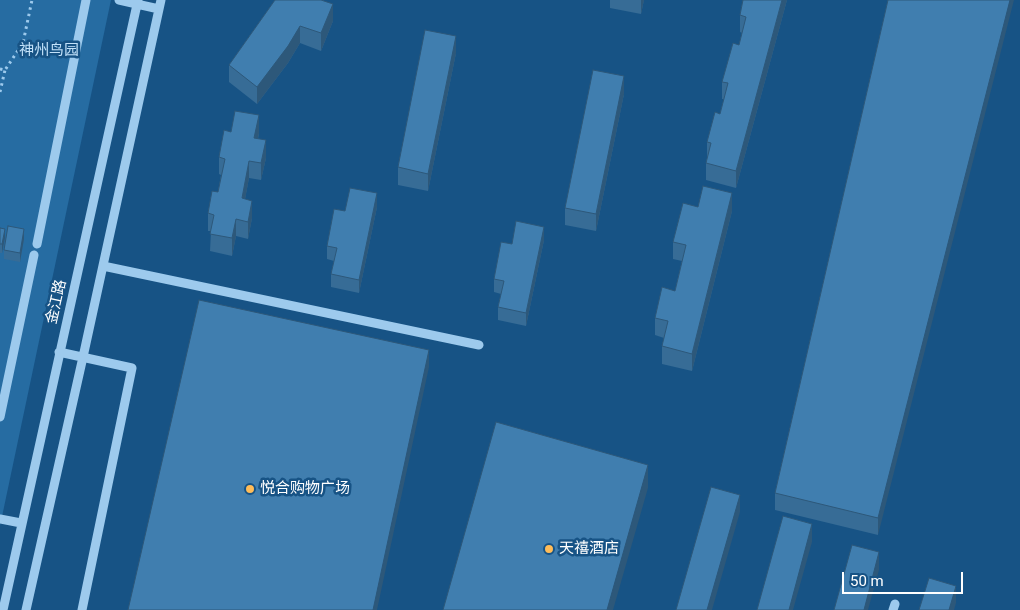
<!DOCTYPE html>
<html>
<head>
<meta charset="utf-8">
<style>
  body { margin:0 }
  #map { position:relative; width:1020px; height:610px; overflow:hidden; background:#175385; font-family:Roboto,sans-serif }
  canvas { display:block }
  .scale { position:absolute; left:842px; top:572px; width:121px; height:22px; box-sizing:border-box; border:2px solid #fff; border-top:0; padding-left:6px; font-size:15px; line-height:18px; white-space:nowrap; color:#fff; -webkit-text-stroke:4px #175385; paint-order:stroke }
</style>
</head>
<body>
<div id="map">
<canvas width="1020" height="610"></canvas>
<div class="scale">50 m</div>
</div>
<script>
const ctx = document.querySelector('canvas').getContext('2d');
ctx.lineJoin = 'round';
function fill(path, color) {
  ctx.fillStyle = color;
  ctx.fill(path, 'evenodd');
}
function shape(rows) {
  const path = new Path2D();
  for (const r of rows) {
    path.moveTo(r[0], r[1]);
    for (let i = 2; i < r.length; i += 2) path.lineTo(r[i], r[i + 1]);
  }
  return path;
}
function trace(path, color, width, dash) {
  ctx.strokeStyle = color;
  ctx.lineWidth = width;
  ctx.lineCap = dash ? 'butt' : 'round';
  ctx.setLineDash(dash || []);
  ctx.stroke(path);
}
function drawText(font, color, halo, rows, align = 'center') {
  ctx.font = font + ' Roboto,"Noto Sans SC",sans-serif';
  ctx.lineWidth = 5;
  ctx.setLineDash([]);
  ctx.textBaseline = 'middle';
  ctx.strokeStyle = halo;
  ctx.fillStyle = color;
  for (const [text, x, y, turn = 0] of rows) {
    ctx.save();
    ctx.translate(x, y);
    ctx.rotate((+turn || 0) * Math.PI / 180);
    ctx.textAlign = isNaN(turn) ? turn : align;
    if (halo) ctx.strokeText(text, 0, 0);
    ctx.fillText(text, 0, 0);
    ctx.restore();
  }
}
const green = shape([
  [0,0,111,0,0,526]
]);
const path = shape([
  [0,69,5,70,23,43,32,0],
  [0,92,5,70]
]);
const minor = shape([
  [119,0,159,9],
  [37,244,86,0],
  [103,266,479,345],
  [59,352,132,368,82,610],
  [0,417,34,255],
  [0,519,21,523],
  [3,610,138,0],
  [26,610,83,357,161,0],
  [893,610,895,604]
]);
const wall = shape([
  [275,0,323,0,333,21,321,51,300,43,288,63,257,104,229,82,229,65],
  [610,0,644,0,641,14,610,8],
  [743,0,787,0,736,188,706,180,706,163,707,159,707,142,720,114,724,99,722,99,722,82,739,45,742,33,740,32,740,15],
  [888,0,878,535,775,510,775,493],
  [456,53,428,191,398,185,398,167],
  [624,94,596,231,565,225,565,208],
  [231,132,259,133,258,139,266,158,261,180,249,178,245,199,252,218,248,239,236,236,232,256,210,251,211,231,208,231,208,213,218,192,221,175,219,174,219,157],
  [377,207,359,293,331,287,331,274,334,261,327,259,327,246,345,211],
  [698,207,732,211,692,371,662,364,662,346,664,338,655,335,655,318,675,291,682,261,673,259,673,242],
  [0,228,5,238,2,253,0,253,0,259],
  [24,239,20,262,4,259,4,250],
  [544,240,526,326,498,320,498,307,501,294,494,292,494,279,512,244]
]);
const shadedWall = shape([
  [641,0,644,0,641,14],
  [782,0,787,0,736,188,736,171],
  [1010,0,1014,0,878,535,878,518],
  [333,4,333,21,321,51,321,33],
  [300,26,300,43,288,63,257,104,257,87],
  [456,36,456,53,428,191,428,174],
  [624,76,624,94,596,231,596,214],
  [259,115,259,133,254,156,254,138],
  [266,140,266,158,261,180,261,163],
  [249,161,249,178,242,216,242,198],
  [377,193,377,207,359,293,359,280],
  [732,193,732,211,692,371,692,354],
  [252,201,252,218,248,239,248,222],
  [236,219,236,236,232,256,232,238],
  [544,227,544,240,526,326,526,313],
  [5,229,5,238,2,253,2,244],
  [24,229,24,239,20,262,20,253],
  [429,350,429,367,377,610,373,610],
  [648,465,648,488,613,610,607,610],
  [740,495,740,512,712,610,707,610],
  [812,524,812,542,793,610,789,610],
  [879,552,879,570,868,610,864,610],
  [956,586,956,603,954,610,949,610]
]);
const building = shape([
  [275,0,321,0,333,4,321,33,300,26,288,46,257,87,229,65,275,0],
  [743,0,782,0,736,171,706,163,711,143,707,142,715,112,720,114,728,83,722,82,733,43,739,45,746,17,740,15,743,0],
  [888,0,1010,0,878,518,775,493,888,0],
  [425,30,456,36,428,174,398,167,425,30],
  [593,70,624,76,596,214,565,208,593,70],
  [235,111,259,115,254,138,266,140,261,163,249,161,242,198,252,201,248,222,236,219,232,238,210,234,214,215,208,213,212,191,218,192,225,159,219,157,224,130,231,132,235,111],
  [703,186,732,193,692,354,662,346,668,321,655,318,662,287,675,291,686,245,673,242,683,203,698,207,703,186],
  [350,188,377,193,359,280,331,274,337,248,327,246,334,209,345,211,350,188],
  [516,221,544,227,526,313,498,307,504,281,494,279,501,242,512,244,516,221],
  [8,226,24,229,20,253,4,250,8,226],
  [0,228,5,229,2,244,0,244,0,228],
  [199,300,429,350,373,610,128,610,199,300],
  [496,422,648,465,607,610,443,610,496,422],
  [711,487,740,495,707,610,676,610,711,487],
  [783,516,812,524,789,610,757,610,783,516],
  [852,545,879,552,864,610,834,610,852,545],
  [929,578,956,586,949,610,919,610,929,578]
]);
const markers = [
  [250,489,5,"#ffbc58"],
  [549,549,5,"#ffbc58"]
];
const parkNames = [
  ["神州鸟园",49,51]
];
const streetNames = [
  ["金江路",57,302,-77]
];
const poiNames = [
  ["悦合购物广场",260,489],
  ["天禧酒店",559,549]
];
fill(green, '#266ca2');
trace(path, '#9dcaed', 3, [2.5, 4]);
trace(minor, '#9dcaed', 9);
fill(wall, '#376c96');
fill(shadedWall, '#2d587a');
fill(building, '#407eaf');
trace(building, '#2d587a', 1);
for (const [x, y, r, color] of markers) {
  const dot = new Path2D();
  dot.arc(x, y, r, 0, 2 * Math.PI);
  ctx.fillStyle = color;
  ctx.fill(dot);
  trace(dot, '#175385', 2);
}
drawText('15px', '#c2e1f9', '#175385', parkNames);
drawText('15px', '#fff', '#175385', streetNames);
drawText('15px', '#fff', '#175385', poiNames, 'left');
</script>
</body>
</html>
